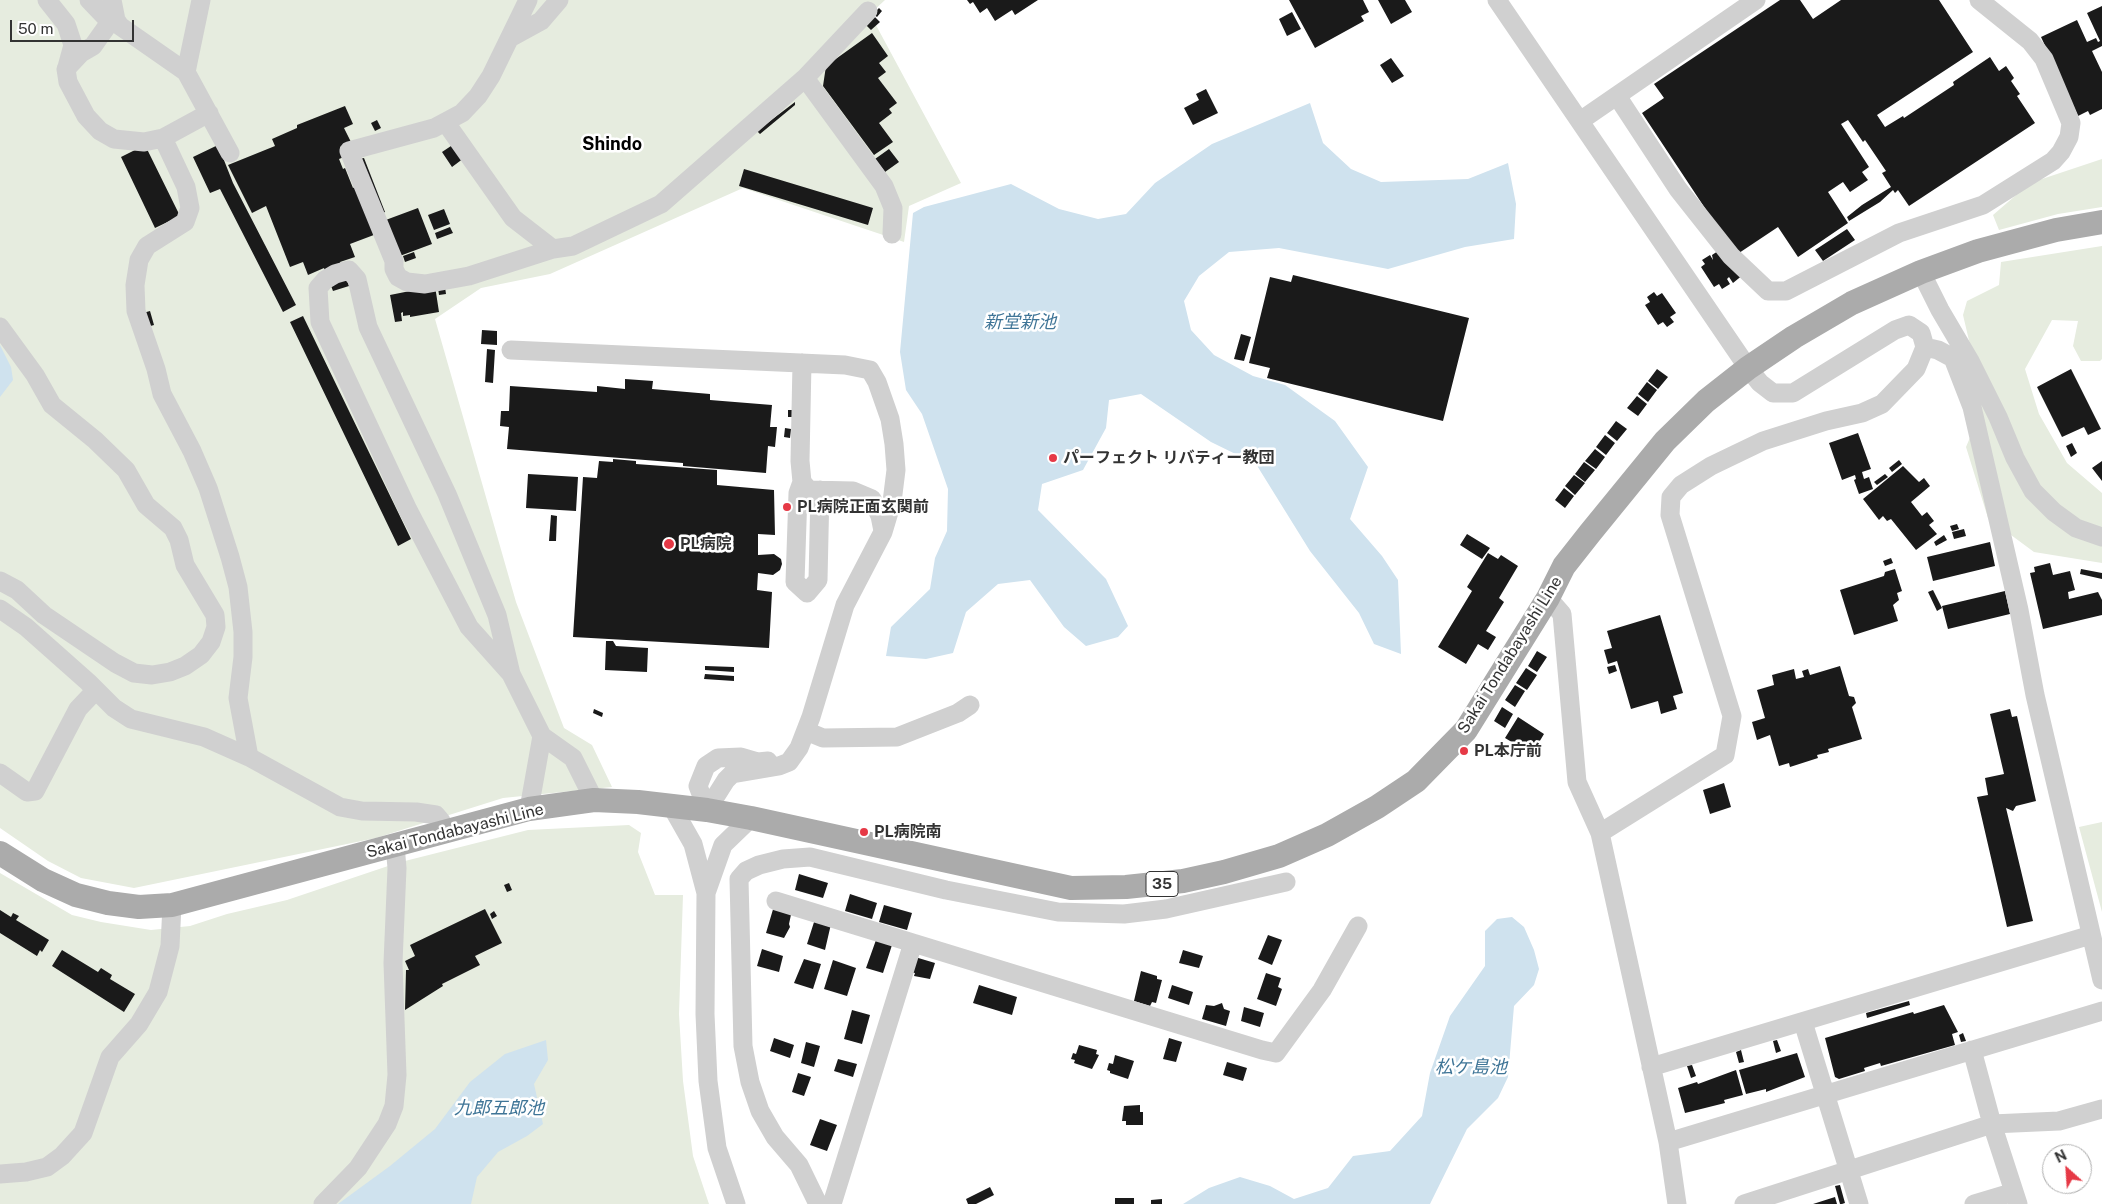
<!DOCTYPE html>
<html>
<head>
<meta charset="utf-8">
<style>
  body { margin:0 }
  #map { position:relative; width:2102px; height:1204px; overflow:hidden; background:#fff; font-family:"Public Sans",sans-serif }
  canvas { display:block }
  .north { position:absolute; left:2042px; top:1144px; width:50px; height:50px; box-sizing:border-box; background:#fff; border:1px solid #adadad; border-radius:50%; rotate:334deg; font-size:14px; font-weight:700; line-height:20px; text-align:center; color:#333 }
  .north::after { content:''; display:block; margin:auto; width:18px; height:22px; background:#e63946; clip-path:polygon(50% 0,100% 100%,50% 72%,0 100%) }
  .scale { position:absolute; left:10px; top:20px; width:124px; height:22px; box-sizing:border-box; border:2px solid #333; border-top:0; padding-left:6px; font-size:15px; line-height:18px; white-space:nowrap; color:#333; -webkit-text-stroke:4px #fff; paint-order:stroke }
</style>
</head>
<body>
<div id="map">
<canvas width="2102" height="1204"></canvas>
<div class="north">N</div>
<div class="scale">50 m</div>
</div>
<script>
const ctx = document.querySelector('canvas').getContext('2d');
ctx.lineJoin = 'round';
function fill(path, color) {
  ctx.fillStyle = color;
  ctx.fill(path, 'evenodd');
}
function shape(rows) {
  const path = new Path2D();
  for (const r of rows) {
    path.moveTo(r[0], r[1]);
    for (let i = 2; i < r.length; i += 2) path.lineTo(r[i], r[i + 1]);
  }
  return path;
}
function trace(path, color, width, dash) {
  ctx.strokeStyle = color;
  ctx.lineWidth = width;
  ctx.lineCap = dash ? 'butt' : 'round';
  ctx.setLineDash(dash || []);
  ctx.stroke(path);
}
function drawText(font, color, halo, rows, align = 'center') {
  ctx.font = font + ' "Public Sans","Noto Sans JP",sans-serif';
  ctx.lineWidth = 5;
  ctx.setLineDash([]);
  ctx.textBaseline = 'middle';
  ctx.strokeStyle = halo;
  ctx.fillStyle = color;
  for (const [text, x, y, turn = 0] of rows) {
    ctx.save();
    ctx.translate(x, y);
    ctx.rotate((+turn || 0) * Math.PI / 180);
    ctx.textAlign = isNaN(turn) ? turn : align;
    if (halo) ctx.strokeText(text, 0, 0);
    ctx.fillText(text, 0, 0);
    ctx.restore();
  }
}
const green = shape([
  [0,0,885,0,870,14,961,183,909,206,904,242,743,188,550,274,481,288,435,319,516,602,564,728,592,745,612,787,503,798,376,838,134,888,81,878,48,861,0,828],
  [2102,159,2102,207,2058,214,1999,230,1993,215,2030,183],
  [2102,246,2102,359,2100,361,2081,361,2073,346,2078,321,2052,320,2025,369,2039,414,2067,463,2102,493,2102,563,2034,552,1988,518,1966,447,1974,428,1971,349,1963,315,1967,301,1999,285,2001,262],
  [2102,822,2102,912,2079,827],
  [629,825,641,833,638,852,655,895,683,895,679,1014,683,1081,693,1156,709,1204,0,1204,0,873,72,915,101,922,151,930,190,926,227,914,287,900,397,863,528,830]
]);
const water = shape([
  [1310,103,1323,143,1351,169,1381,182,1468,179,1508,163,1516,204,1514,239,1465,247,1388,269,1279,248,1229,252,1199,276,1184,301,1191,330,1214,355,1253,376,1285,385,1335,421,1368,467,1350,519,1382,556,1398,580,1401,654,1374,644,1359,613,1310,551,1256,464,1211,442,1141,394,1109,400,1106,428,1083,470,1042,484,1038,510,1106,579,1128,626,1118,637,1086,646,1064,627,1030,580,998,584,966,612,953,653,926,659,886,656,891,627,930,589,935,558,947,531,948,489,922,414,906,390,900,352,913,213,924,207,1011,184,1059,209,1098,219,1126,214,1155,183,1212,144],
  [0,345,11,367,13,380,0,397],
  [1512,917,1524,927,1534,950,1539,969,1534,985,1514,1006,1508,1077,1498,1098,1467,1129,1430,1204,1183,1204,1209,1188,1240,1177,1270,1186,1294,1199,1328,1188,1353,1156,1390,1151,1422,1116,1430,1073,1450,1016,1485,966,1485,931,1497,919],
  [546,1040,548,1060,534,1084,543,1124,527,1136,498,1152,477,1177,471,1204,338,1204,390,1166,435,1129,470,1082,505,1054]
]);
const building = shape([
  [967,0,1038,0,1015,15,1012,10,995,21,987,8,980,13,973,2,970,4],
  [1289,0,1363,0,1369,12,1361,16,1364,21,1315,48],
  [1378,0,1405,0,1412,12,1391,24],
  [1780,0,1800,0,1813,19,1841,0,1939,0,1973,52,1877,115,1885,127,1903,116,1904,118,1954,85,1953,82,1990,57,1999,71,2006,66,2014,78,2011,81,2020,94,2017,96,2035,123,1909,206,1898,190,1895,193,1893,190,1880,202,1849,221,1847,217,1862,205,1891,187,1882,173,1886,171,1865,140,1863,142,1848,120,1841,124,1869,167,1862,172,1868,180,1850,192,1843,182,1828,192,1848,223,1798,257,1778,227,1736,255,1642,113,1664,98,1654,84],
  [2102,6,2102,46,2092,51,2102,72,2102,109,2090,115,2088,111,2078,116,2041,37,2077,20,2087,42,2096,38,2098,42,2100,41,2087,13],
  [879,8,882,11,877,17,873,14],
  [1292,12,1301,29,1287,36,1279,19],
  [873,15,880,22,871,30,864,23],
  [872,33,888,56,879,63,886,72,878,78,897,103,889,109,892,113,879,123,893,142,874,155,823,86,826,66],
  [1391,58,1404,76,1392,83,1380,65],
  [1206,89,1218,113,1193,125,1184,108,1199,100,1196,94],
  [795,102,795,105,760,134,757,131],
  [345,106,353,124,344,128,351,142,340,147,344,157,339,159,343,169,345,168,353,188,357,186,383,221,418,208,432,244,397,257,387,230,350,244,355,257,340,262,349,286,333,291,324,268,308,275,303,262,290,267,266,206,252,213,228,165,275,146,272,139,297,128,297,125],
  [377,120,381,128,375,131,371,123],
  [454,144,464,158,452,167,442,152],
  [145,145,180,216,155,228,121,157],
  [218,145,233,183,296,305,283,312,220,189,210,193,193,157],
  [889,149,899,162,885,172,875,159],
  [364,158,385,212,380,214,359,159],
  [744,169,873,208,868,225,739,186],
  [444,209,450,224,434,230,428,215],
  [450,227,453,233,437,239,435,233],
  [1847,229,1855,240,1823,261,1815,250],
  [1721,249,1744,274,1733,283,1729,277,1727,279,1730,284,1722,289,1719,284,1714,287,1701,267,1705,264,1702,260,1710,255,1713,260,1712,255],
  [414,252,416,258,405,262,403,256],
  [1293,275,1469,318,1443,421,1267,378,1270,368,1249,363,1270,277,1291,282],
  [435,286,439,312,410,317,410,315,403,316,403,312,401,313,402,321,395,322,390,295],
  [445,287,446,294,439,295,438,288],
  [1654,292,1657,296,1662,293,1676,313,1670,317,1674,322,1667,327,1663,322,1658,325,1645,305,1650,302,1647,297],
  [150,311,154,325,147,327,143,313],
  [303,316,411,539,398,546,290,322],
  [482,330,497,331,497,345,481,344],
  [1241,334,1251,337,1244,361,1234,359],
  [487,349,495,350,493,383,485,382],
  [1657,369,1668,377,1658,389,1648,381],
  [2071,369,2101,429,2088,435,2084,427,2062,437,2037,387],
  [625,379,653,381,652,389,710,394,710,400,772,405,770,427,777,427,775,447,768,446,766,473,683,466,683,463,507,449,509,427,500,426,501,411,509,411,510,386,597,392,597,386,625,389],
  [1647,382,1657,390,1648,402,1638,394],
  [1637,396,1647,404,1638,416,1627,408],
  [788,410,792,410,792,417,788,417],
  [1616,421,1627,429,1617,441,1607,433],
  [785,428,791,429,790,438,784,437],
  [1858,433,1871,469,1862,472,1864,479,1869,477,1873,489,1859,494,1854,480,1856,479,1855,475,1842,480,1829,443],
  [1605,435,1615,443,1606,455,1596,447],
  [2072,443,2077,453,2071,457,2066,446],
  [1595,449,1605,457,1596,469,1585,461],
  [613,459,636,461,636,464,717,470,717,485,774,490,775,535,758,534,758,555,774,554,781,559,782,564,780,570,773,575,758,573,757,590,772,592,769,648,573,637,583,477,597,478,599,461,613,462],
  [1899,460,1902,464,1892,472,1889,468],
  [2102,461,2102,481,2092,468],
  [1584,462,1595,470,1585,482,1575,474],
  [1903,466,1919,482,1924,478,1930,486,1911,502,1922,516,1927,512,1934,521,1929,525,1937,534,1916,550,1891,519,1887,521,1883,516,1879,520,1863,499],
  [528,474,578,477,576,511,526,508],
  [1885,474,1888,477,1877,485,1874,482],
  [1574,475,1585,483,1575,495,1565,486],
  [1564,488,1574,496,1565,508,1555,500],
  [551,515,557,516,556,541,549,541],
  [1957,524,1959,529,1952,531,1950,526],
  [1964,529,1966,536,1954,539,1952,532],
  [1467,534,1490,548,1482,559,1460,545],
  [1944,535,1947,540,1936,546,1934,542],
  [1990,542,1995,566,1933,581,1927,557],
  [1488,553,1498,559,1501,555,1518,566,1499,598,1504,602,1486,631,1496,637,1488,650,1478,644,1466,664,1438,647,1472,591,1467,587],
  [1891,558,1893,563,1885,566,1883,561],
  [2050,563,2053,575,2070,571,2075,590,2068,592,2069,599,2098,592,2102,600,2102,615,2043,629,2030,573,2035,572,2034,567],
  [1895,569,1902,591,1897,593,1899,600,1893,605,1898,621,1854,635,1840,590,1884,576,1885,572],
  [2081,569,2102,573,2102,579,2080,574],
  [1933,590,1942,608,1937,611,1928,592],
  [2005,591,2010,614,1948,629,1942,606],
  [1660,615,1683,693,1673,696,1677,709,1661,714,1658,701,1631,709,1617,661,1608,664,1604,650,1612,648,1607,631],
  [606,641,613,641,616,646,648,648,647,672,605,670],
  [1537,651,1547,657,1537,672,1528,666],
  [1615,665,1617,671,1609,674,1607,667],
  [705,666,734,667,734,672,705,670],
  [1840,666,1849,696,1854,697,1856,703,1852,707,1862,739,1828,749,1829,752,1817,755,1818,758,1790,767,1789,763,1779,766,1770,735,1757,740,1752,722,1765,718,1757,690,1774,685,1772,675,1794,669,1796,679,1804,677,1802,671,1808,669,1810,675],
  [1526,668,1537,675,1527,690,1516,683],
  [705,674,734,676,734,681,704,679],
  [1515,685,1525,691,1515,707,1505,700],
  [1502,707,1513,714,1505,728,1494,721],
  [594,709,603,713,602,717,593,713],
  [2010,709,2012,717,2017,716,2036,801,2016,806,2013,811,2006,808,2033,921,2007,927,1977,797,1988,795,1985,778,2004,774,1990,714],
  [1518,717,1544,734,1532,754,1505,738],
  [1724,783,1731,807,1710,814,1703,790],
  [799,874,828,883,823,898,795,890],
  [509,883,512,890,507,892,504,885],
  [850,894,877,903,872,919,845,911],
  [884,905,912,913,907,930,879,922],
  [774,906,792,910,789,924,790,927,784,938,766,933],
  [485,909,502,943,475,956,480,965,442,984,443,986,405,1010,406,970,409,970,405,961,415,956,410,945],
  [0,910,11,917,13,913,19,916,16,920,49,940,42,952,40,950,37,956,0,933],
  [494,911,497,916,492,919,490,914],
  [815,919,831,924,825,950,807,944],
  [1268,935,1282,940,1272,965,1258,959],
  [876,940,892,945,883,973,866,968],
  [762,949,783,956,779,972,757,966],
  [62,950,98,972,101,968,112,975,110,979,135,994,124,1012,52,966],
  [1183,950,1203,956,1199,968,1179,963],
  [915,957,935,963,930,979,914,976,915,973,910,972],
  [804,959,821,964,813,989,794,983],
  [833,960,856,968,847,996,824,989],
  [1141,971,1157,976,1157,979,1162,980,1156,1003,1152,1002,1150,1006,1134,1001],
  [1266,973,1281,978,1278,987,1282,989,1276,1006,1257,999],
  [979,985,1017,997,1012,1015,973,1003],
  [1172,985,1193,992,1189,1005,1168,998],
  [1909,1001,1910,1005,1867,1018,1866,1013],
  [1222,1003,1224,1009,1230,1011,1226,1026,1202,1019,1206,1005,1214,1006],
  [1944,1005,1958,1032,1952,1034,1955,1045,1881,1066,1880,1063,1864,1068,1865,1071,1839,1079,1835,1077,1825,1038,1913,1012,1914,1014],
  [1244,1007,1264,1013,1260,1027,1241,1021],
  [852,1010,870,1015,862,1044,844,1039],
  [1963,1033,1966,1041,1961,1042,1959,1035],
  [774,1038,794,1045,790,1058,770,1051],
  [1169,1038,1182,1042,1176,1062,1163,1059],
  [1777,1040,1781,1051,1776,1053,1773,1041],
  [806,1042,820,1046,814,1067,801,1063],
  [1079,1045,1097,1050,1096,1054,1099,1055,1092,1069,1074,1063,1075,1060,1071,1059,1073,1053,1076,1054],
  [1741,1050,1744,1062,1739,1063,1736,1052],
  [1797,1053,1805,1077,1766,1092,1766,1089,1746,1094,1739,1070],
  [1115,1055,1134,1061,1128,1079,1110,1073,1110,1071,1107,1070,1109,1063,1113,1064],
  [838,1059,857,1064,853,1077,834,1071],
  [1227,1062,1247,1068,1243,1081,1223,1075],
  [1692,1065,1696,1076,1691,1078,1687,1066],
  [1736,1070,1743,1095,1724,1100,1725,1103,1685,1113,1678,1088,1697,1082,1698,1084],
  [798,1073,811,1077,804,1096,792,1092],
  [1140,1105,1140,1112,1143,1112,1143,1125,1126,1125,1126,1121,1122,1121,1124,1106],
  [820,1119,837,1125,827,1151,810,1145],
  [1840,1185,1845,1203,1842,1204,1840,1204,1835,1186],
  [990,1187,994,1195,976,1204,968,1204,966,1199],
  [1835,1197,1837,1204,1813,1204],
  [1115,1198,1134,1198,1134,1204,1115,1204],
  [1162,1199,1162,1204,1151,1204,1151,1200]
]);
const minor = shape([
  [47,0,66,24,73,45,67,67],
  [89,0,110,22,116,20,120,26,186,72,230,153],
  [112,0,116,20],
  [528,0,491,76,478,96,462,113,434,128,349,151,394,261,394,269,398,277,407,282,425,284,469,276,553,249,573,246,661,204,805,78,868,11],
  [1497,0,1748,368,1760,383,1773,393,1793,393,1895,330,1909,325,1921,333,1925,347,1916,369,1882,404,1862,413,1826,421,1763,441,1711,466,1681,485,1671,497,1670,515,1732,716,1725,755,1600,833],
  [110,22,93,46,81,53,66,69,68,82,86,116,100,131,114,139,144,142,163,138],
  [510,38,541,21,559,0],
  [186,72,201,0],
  [805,78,884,186,893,208,892,234],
  [1617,96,1678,189,1731,256,1768,291,1786,291,1899,233,1983,205,2053,161,2061,152,2069,137,2071,123,2044,59,2030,41,1979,0],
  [209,113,163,138,186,187,190,208,185,222,147,246,139,260,135,285,136,311,156,369,162,394,192,451,208,488,230,557,238,587,243,632,243,657,238,698,249,757],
  [1580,121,1756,0],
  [446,123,513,218,553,249],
  [1921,272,1940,310,1970,361,1998,417,2015,458,2033,491,2054,512,2076,528,2102,537],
  [0,327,35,375,52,405,95,440,126,470,146,505,173,528,179,540,185,565,215,615,216,627,211,642,201,655,185,666,170,672,152,675,134,673,115,663,44,615,17,590,0,581],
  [1925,347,1938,350,1953,358,1972,407,2019,610,2035,695,2102,980],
  [511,350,845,365,870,370,877,382,890,419,894,444,896,470,892,502,883,532,845,605,811,717,799,748,789,762,779,766,732,774,726,780,707,810],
  [802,363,800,461,802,482,809,490,853,491,872,499,880,516,883,531],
  [802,482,798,493,795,582,807,593,818,580,820,490],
  [1548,598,1562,614,1577,782,1600,833,1668,1142,1677,1204],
  [0,609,26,627,88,682,114,708,131,719,204,737,249,757,340,807,362,811,416,812,436,815,441,821,445,832],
  [511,674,469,627,408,510,320,322,318,288,325,280,335,274,349,270,357,279,368,327,447,494,497,615,511,674,542,736,573,758,594,800],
  [806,731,823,738,897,737,958,713,970,705],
  [0,773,27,792,35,791,78,709,95,691],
  [672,807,693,844,706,893,705,1014,708,1081,717,1148,736,1204],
  [529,809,542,736],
  [707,810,698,786,706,766,718,758,741,757,758,762,768,761],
  [706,893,723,845,751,818],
  [776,901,1262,1050,1276,1053,1322,990,1358,926],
  [1803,1022,1859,1204],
  [1972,1050,1992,1124,2018,1204],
  [1651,1067,2091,935],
  [1668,1142,2102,1011],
  [0,1174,26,1172,47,1167,62,1156,83,1133,110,1057,139,1024,158,992,170,946,172,905],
  [323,1204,358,1168,387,1124,394,1106,397,1075,393,963,397,868,395,845],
  [818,1204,799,1165,775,1137,760,1111,750,1082,743,1046,739,879,746,871,759,865,783,859,810,857,946,890,1058,912,1124,914,1166,909,1286,882],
  [832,1204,913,943],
  [1744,1204,1992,1124,2059,1121,2102,1109],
  [1974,1204,2014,1192]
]);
const major = shape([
  [0,853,43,880,76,895,108,903,139,907,172,905,529,809,594,800,638,802,707,810,751,818,1071,888,1126,887,1183,881,1224,872,1279,856,1327,835,1377,807,1416,781,1466,730,1548,598,1564,566,1590,533,1665,441,1706,401,1748,368,1794,337,1852,303,1921,272,1978,251,2056,230,2102,222]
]);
const markers = [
  [1053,458,5,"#e63946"],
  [787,507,5,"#e63946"],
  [669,544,6,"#e63946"],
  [1464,751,5,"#e63946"],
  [864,832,5,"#e63946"]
];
const shields = [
  [1162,884,32]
];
const shieldNames = [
  ["35",1162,884]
];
const poiNames = [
  ["パーフェクト リバティー教団",1063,458],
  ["PL病院正面玄関前",797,507],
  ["PL病院",680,544],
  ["PL本庁前",1474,751],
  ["PL病院南",874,832]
];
const streetNames = [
  ["Sakai Tondabayashi Line",1510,655,-58],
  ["Sakai Tondabayashi Line",455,831,-14]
];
const neighbourhoodNames = [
  ["Shindo",612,144]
];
const waterNames = [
  ["新堂新池",1020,322],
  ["松ケ島池",1471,1067],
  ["九郎五郎池",499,1108]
];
fill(green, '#e6ecdf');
fill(water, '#cfe2ee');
fill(building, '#1a1a1a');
trace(minor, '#d0d0d0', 19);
trace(major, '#ababab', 24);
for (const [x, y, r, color] of markers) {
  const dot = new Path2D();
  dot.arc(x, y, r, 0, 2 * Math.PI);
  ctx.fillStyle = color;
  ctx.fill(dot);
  trace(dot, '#fff', 2);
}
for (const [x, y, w] of shields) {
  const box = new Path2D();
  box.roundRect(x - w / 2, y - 12.5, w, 25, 4);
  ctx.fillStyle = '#fff';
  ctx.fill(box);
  trace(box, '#333', 1);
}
drawText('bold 15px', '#333', null, shieldNames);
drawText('bold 16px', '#333', '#fff', poiNames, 'left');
drawText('16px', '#333', '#fff', streetNames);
drawText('bold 18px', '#000', '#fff', neighbourhoodNames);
drawText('italic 18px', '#3f7597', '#fff', waterNames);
</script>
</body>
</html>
